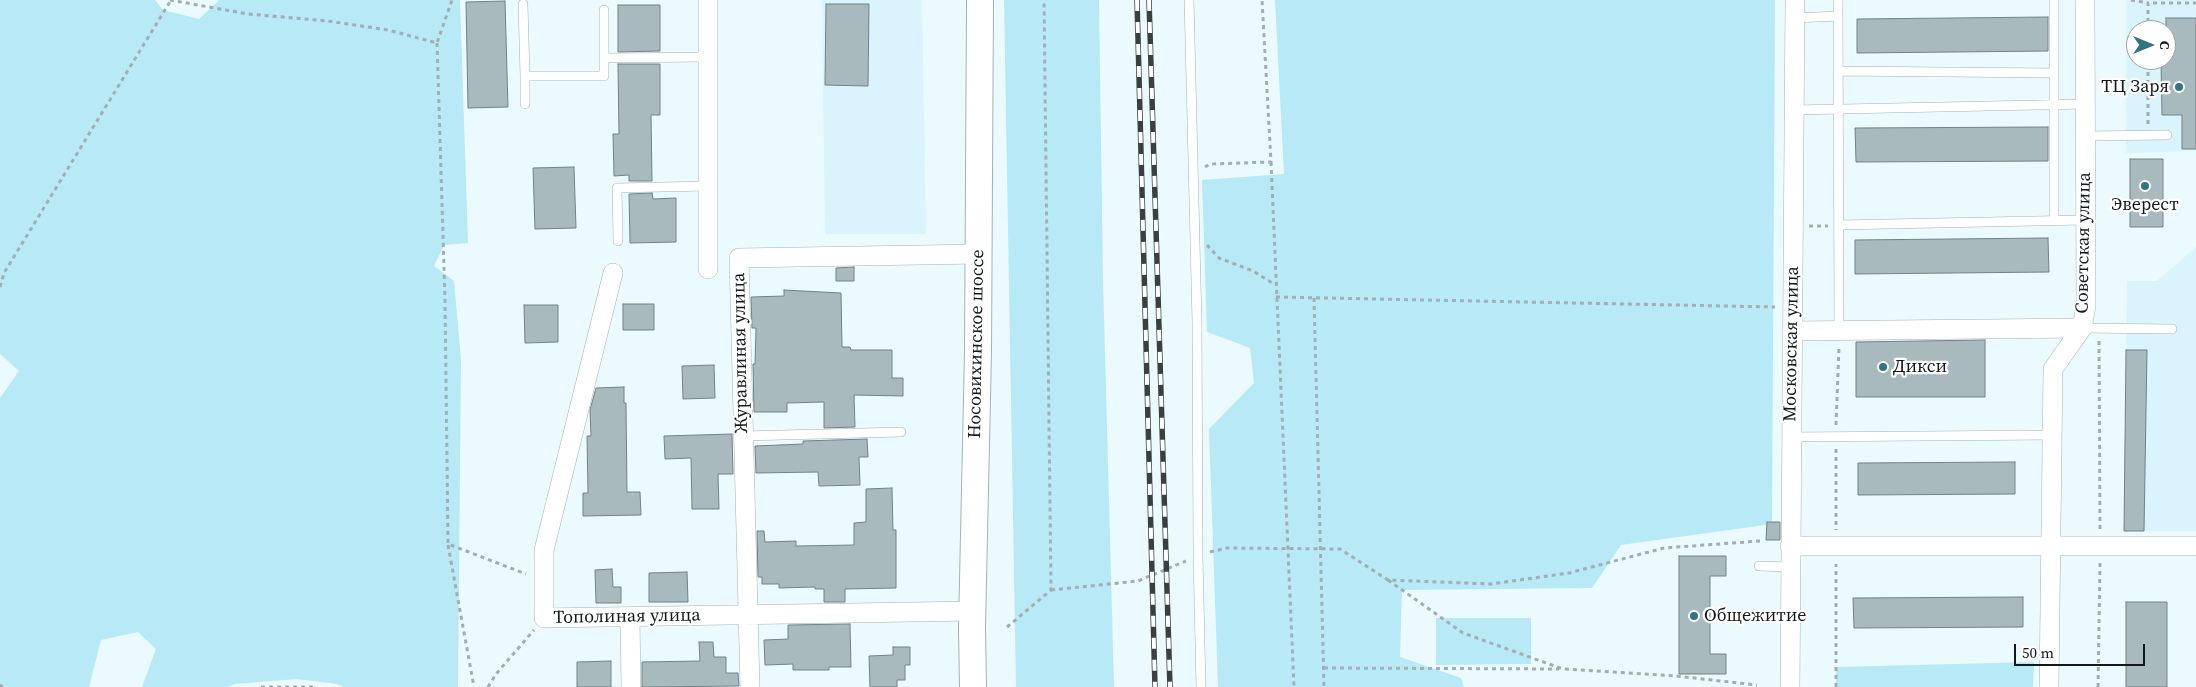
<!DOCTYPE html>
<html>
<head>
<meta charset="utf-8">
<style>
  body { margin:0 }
  #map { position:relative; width:2196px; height:687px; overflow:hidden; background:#ebfafe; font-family:"Source Serif 4",serif }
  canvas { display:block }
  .north { position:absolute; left:2126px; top:20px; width:50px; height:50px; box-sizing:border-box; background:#fff; border:1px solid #a0a3a3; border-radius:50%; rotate:90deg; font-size:14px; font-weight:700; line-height:20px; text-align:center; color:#12191a }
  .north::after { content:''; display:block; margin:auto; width:18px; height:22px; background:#317585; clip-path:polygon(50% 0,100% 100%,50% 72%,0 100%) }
  .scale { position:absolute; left:2014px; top:644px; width:131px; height:22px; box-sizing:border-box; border:2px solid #12191a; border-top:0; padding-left:6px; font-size:15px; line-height:18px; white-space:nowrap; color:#12191a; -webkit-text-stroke:4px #fff; paint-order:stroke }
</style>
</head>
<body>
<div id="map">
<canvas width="2196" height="687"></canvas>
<div class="north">С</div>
<div class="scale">50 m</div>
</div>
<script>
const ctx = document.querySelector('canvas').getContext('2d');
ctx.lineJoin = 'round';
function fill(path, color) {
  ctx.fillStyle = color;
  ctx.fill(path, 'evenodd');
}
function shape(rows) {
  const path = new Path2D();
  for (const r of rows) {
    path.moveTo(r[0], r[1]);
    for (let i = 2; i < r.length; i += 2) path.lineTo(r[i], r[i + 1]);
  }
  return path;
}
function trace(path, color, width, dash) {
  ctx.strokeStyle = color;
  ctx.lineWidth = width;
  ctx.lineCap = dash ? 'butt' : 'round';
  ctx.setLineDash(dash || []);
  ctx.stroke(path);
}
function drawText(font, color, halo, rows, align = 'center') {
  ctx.font = font + ' "Source Serif 4",serif';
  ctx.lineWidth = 4.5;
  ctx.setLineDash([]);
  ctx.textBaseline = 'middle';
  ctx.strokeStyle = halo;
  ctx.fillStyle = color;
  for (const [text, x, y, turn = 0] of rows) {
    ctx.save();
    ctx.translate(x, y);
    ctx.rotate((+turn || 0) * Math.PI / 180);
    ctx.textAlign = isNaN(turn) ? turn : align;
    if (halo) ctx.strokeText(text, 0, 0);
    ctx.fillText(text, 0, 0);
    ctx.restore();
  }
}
const built = shape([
  [822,0,922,0,926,234,825,234],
  [2126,0,2196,0,2196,151,2126,153],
  [2136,30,2166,30,2166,60,2136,60],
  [2196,247,2196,531,2124,531,2127,281,2157,281]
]);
const green = shape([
  [0,0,155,0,163,10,199,19,219,0,460,0,468,243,444,245,434,266,454,281,461,360,458,687,343,687,337,684,297,679,234,684,228,687,142,687,156,649,138,632,101,640,89,687,0,687,0,398,19,371,0,354],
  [1004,0,1099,0,1103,280,1114,687,1016,687],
  [1275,0,1775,0,1772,524,1621,545,1592,588,1402,590,1400,657,1461,678,1464,687,1218,687,1209,429,1254,383,1250,348,1207,332,1202,180,1284,174],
  [1436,618,1531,618,1531,664,1436,665],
  [2034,662,2033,687,1836,687,1836,667]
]);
const building = shape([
  [505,1,508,107,468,108,466,2,505,1],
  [826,4,869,4,868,86,825,85,826,4],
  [618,5,660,5,660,51,618,52,618,5],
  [2048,17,2048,51,1857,53,1857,19,2048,17],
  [2166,18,2196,18,2196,149,2182,149,2182,115,2162,115,2161,60,2166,60,2166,18],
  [618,64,660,64,660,115,651,115,652,181,629,181,629,175,614,176,613,134,619,134,618,64],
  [2048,127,2048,161,1856,162,1855,128,2048,127],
  [2130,159,2163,159,2163,227,2130,227,2130,159],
  [574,167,576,228,535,229,533,168,574,167],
  [652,193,653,199,676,198,676,242,630,243,629,194,652,193],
  [2048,238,2049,272,1855,274,1855,240,2048,238],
  [854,267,854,281,836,281,836,268,854,267],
  [784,290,841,293,842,347,850,347,851,350,892,350,892,378,903,378,903,396,854,395,855,427,824,428,824,402,787,403,787,412,754,412,753,364,755,364,756,328,752,328,751,297,784,296,784,290],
  [623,304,654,304,654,330,623,330,623,304],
  [524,305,558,305,558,342,525,343,524,305],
  [1985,340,1985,397,1856,397,1856,342,1985,340],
  [2126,350,2147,350,2144,531,2124,531,2126,350],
  [714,365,715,398,683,399,682,366,714,365],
  [624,387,624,403,626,403,627,492,640,492,641,515,583,516,583,493,588,493,587,436,591,436,590,410,596,388,624,387],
  [732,434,733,474,718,474,719,509,692,509,691,458,665,459,664,436,732,434],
  [867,439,868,457,859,457,860,485,819,486,818,472,756,473,755,446,803,444,803,441,867,439],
  [2015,462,2015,494,1858,495,1858,463,2015,462],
  [892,488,893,530,896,530,896,588,845,589,845,602,824,602,824,589,815,589,815,587,779,588,779,584,762,584,762,577,758,577,757,531,764,531,765,542,796,541,796,546,854,545,854,523,866,522,866,489,892,488],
  [1767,522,1780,522,1780,540,1766,540,1767,522],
  [1679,556,1726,556,1726,576,1710,576,1710,654,1726,654,1726,674,1679,674,1679,556],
  [612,569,613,587,621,587,621,603,596,603,595,570,612,569],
  [687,572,688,602,649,602,649,573,687,572],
  [2023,597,2023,627,1854,628,1853,598,2023,597],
  [2126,602,2167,602,2167,687,2126,687,2126,602],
  [850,624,851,667,829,667,829,670,793,670,793,664,765,665,764,640,788,639,788,625,850,624],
  [699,642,713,642,714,657,726,657,726,673,738,673,739,686,642,687,642,662,700,661,699,642],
  [893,647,910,647,910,665,905,665,905,680,897,680,897,687,870,687,869,656,893,655,893,647],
  [611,661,611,687,577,687,577,662,611,661]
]);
const path = shape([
  [170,0,248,14,328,21,388,30,437,43,452,0],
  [2131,0,2148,3],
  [2148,30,2148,3,2196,3],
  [437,43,445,300,448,544,526,574],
  [2148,124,2148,60],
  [1271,162,1294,687],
  [1205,167,1210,164,1271,162,1262,0],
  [1809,226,1828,226],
  [1207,245,1219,258,1253,271,1274,284],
  [0,287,4,273,171,0],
  [1276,297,1775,307],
  [1314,298,1324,687],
  [2099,341,2100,529],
  [1836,425,1839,346],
  [1836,449,1836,530],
  [448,545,474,687],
  [1210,552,1227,548,1340,549,1388,580,1491,584,1569,573,1664,548,1760,541],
  [1388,580,1463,633,1563,669,1676,676,1757,685],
  [1051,590,1138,581,1186,561],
  [1007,627,1051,590,1044,0],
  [1324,668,1559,669],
  [0,685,3,687],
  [261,687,314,687],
  [488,687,496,674,534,630],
  [1836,687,1836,564],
  [2098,687,2100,563]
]);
const lane = shape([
  [1189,0,1197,322,1198,556,1201,687],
  [1838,0,1839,330],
  [523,4,525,76,604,76,604,58,707,57],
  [604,10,604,58],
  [1795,18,1838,16],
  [1838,71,2054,73],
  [525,76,525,104],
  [1794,110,2086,104],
  [2085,136,2167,135],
  [2054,220,2054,0],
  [1839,225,2084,220],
  [618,241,617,188,708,186],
  [2082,328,2172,329],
  [743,436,901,432],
  [1791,437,2052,435],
  [1759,566,1790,567]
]);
const street = shape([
  [708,0,708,269],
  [613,273,544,550,544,618,973,611],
  [1793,331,2082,328],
  [1790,546,2196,546],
  [630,617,631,687],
  [750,687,739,258,979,254],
  [1790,687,1795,0],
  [2049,687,2053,369,2082,328,2086,306,2085,0]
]);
const secondary = shape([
  [973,687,972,627,978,352,980,0]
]);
const rail = shape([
  [1137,0,1155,687],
  [1149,0,1170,687]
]);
const markers = [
  [2179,87,5,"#317585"],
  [2145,186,5,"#317585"],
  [1883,367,5,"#317585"],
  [1694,616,5,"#317585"]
];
const poiNames = [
  ["ТЦ Заря",2169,87,"right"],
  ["Эверест",2145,205,"center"],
  ["Дикси",1893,367],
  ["Общежитие",1704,616]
];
const streetNames = [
  ["Советская улица",2084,243,-89],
  ["Носовихинское шоссе",977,344,-89],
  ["Московская улица",1792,344,-89],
  ["Журавлиная улица",741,353,-91],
  ["Тополиная улица",627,617,-1]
];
fill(built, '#d9f4fc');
fill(green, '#b7e9f7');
fill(building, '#a9babf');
trace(building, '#728287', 1);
trace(lane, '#a2b3b8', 10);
trace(street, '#a2b3b8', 20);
trace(secondary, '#a2b3b8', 28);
trace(path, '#a2aeb1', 3, [4, 4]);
trace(lane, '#fff', 9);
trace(street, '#fff', 19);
trace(secondary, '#fff', 26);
trace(rail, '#384041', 5.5);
trace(rail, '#fff', 4, [11]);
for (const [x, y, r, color] of markers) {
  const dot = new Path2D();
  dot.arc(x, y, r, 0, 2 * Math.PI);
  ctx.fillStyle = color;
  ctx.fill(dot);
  trace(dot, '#fff', 2);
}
drawText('18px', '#12191a', '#fff', poiNames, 'left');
drawText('18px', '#12191a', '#fff', streetNames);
</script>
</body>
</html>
